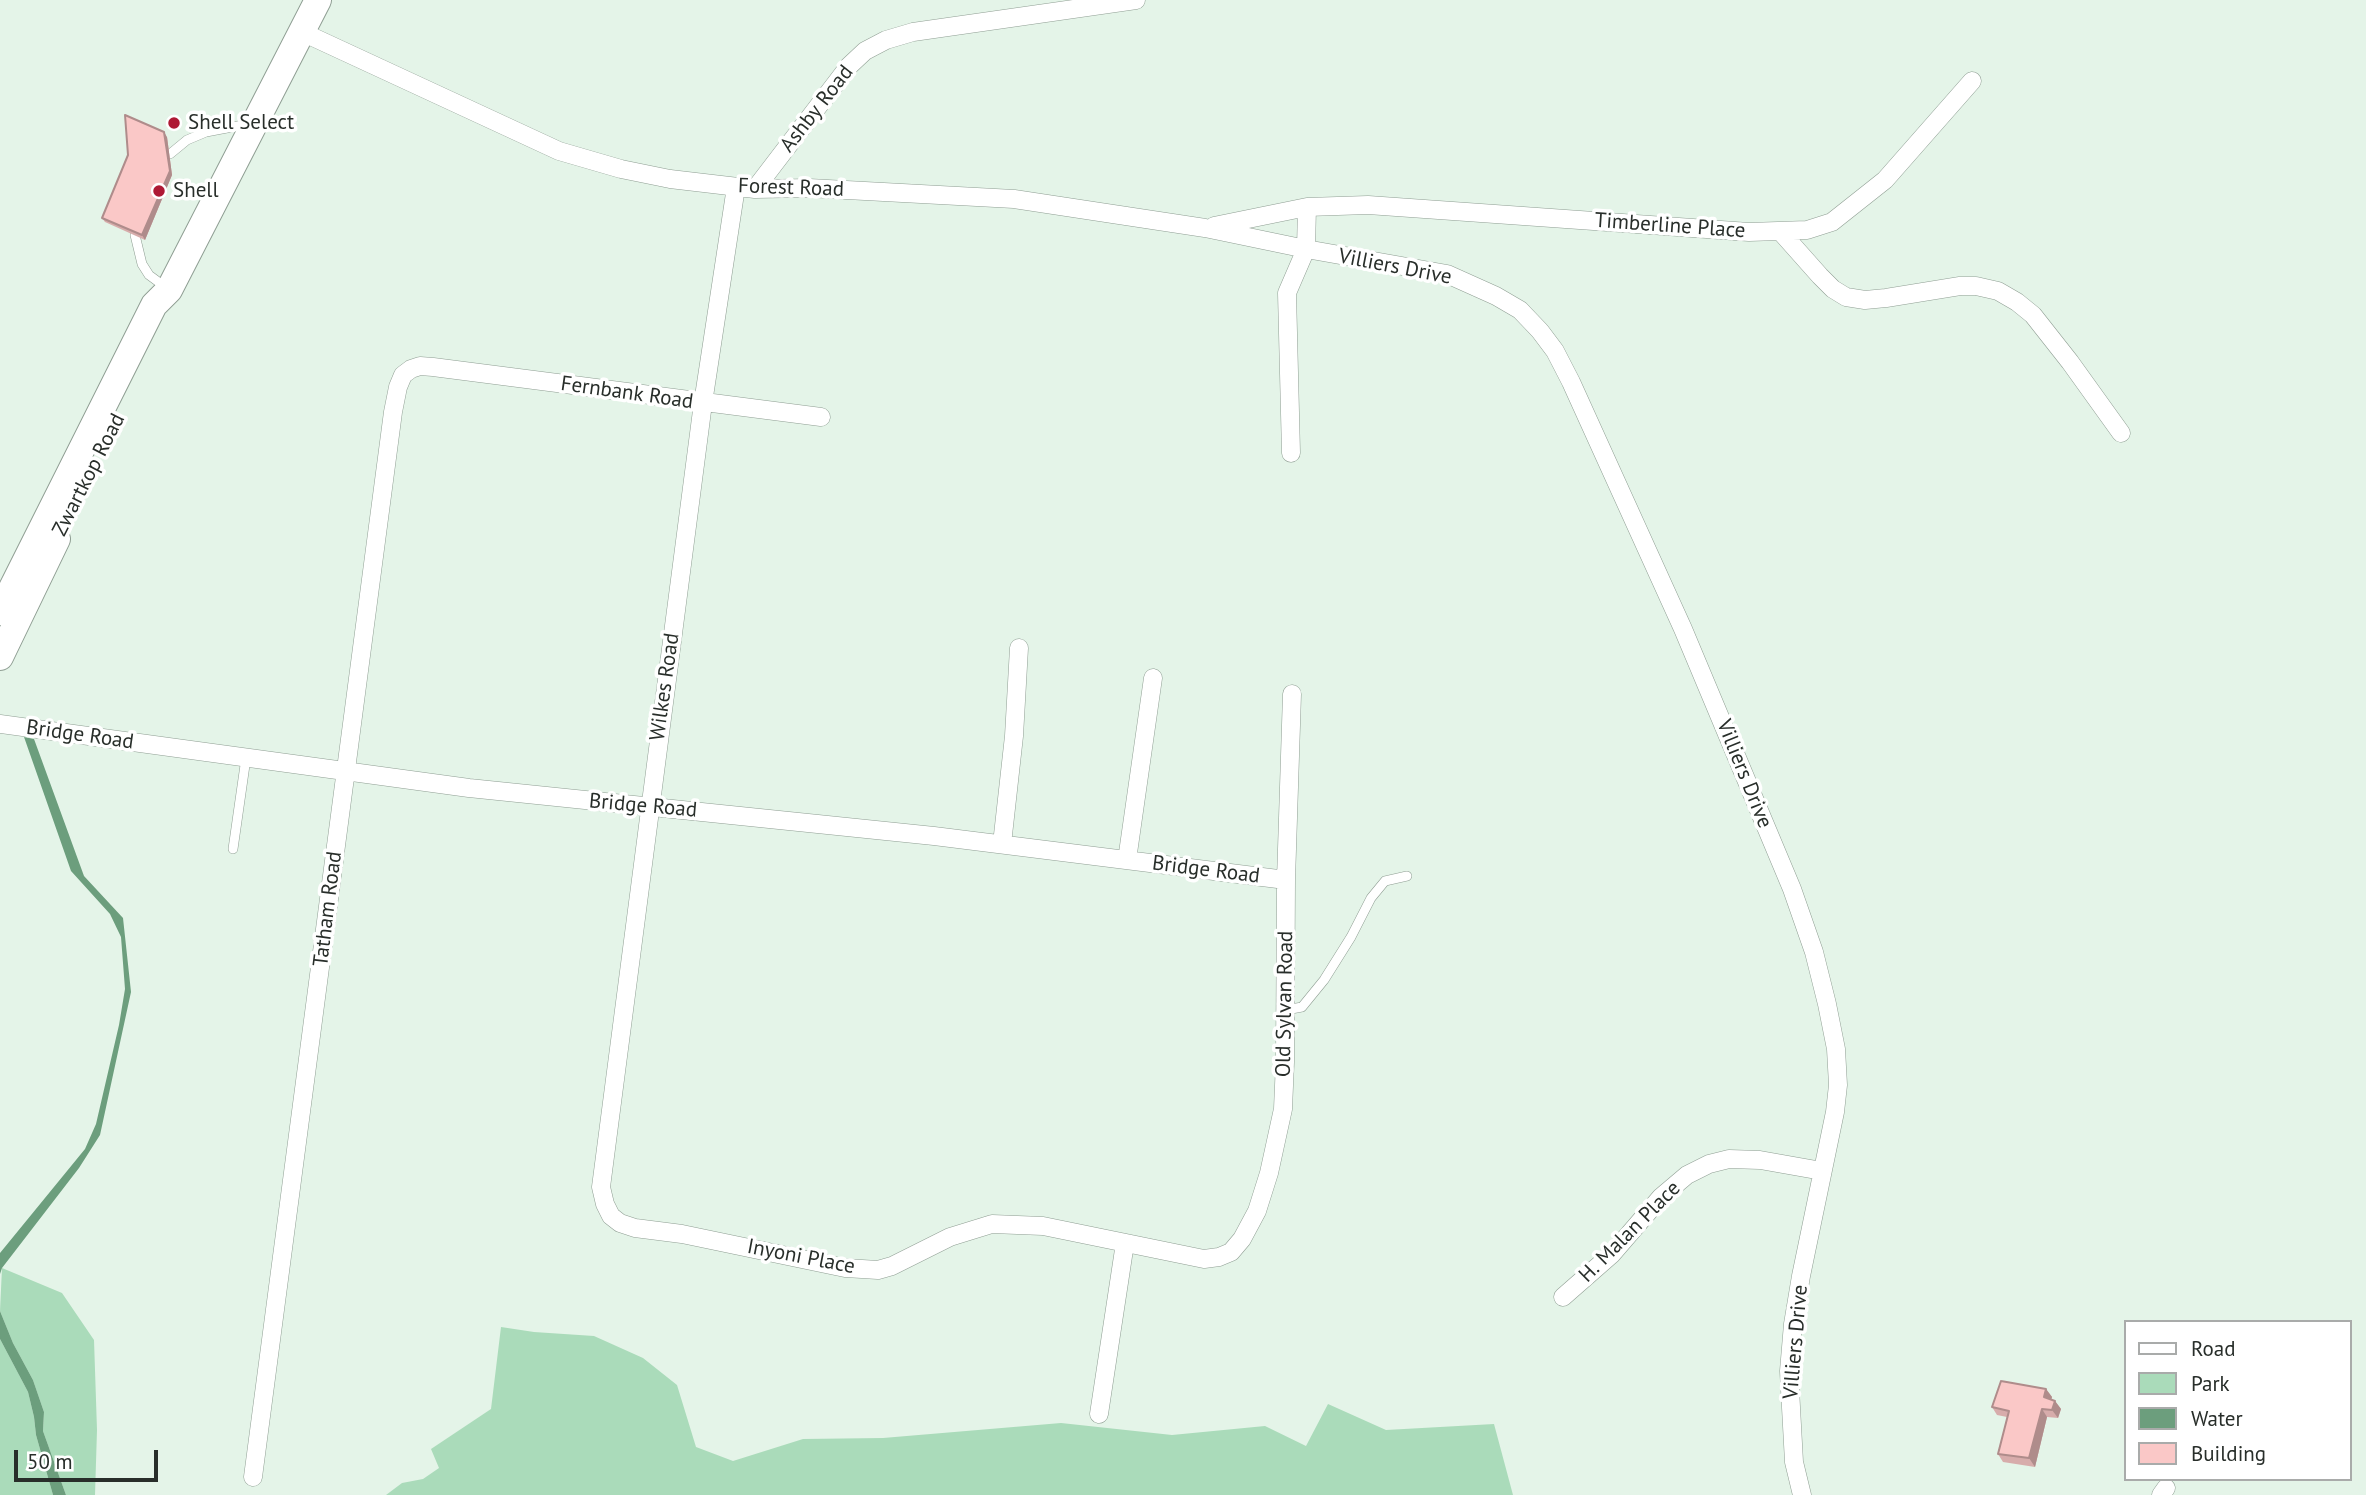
<!DOCTYPE html>
<html>
<head>
<meta charset="utf-8">
<style>
  body { margin:0 }
  #map { position:relative; width:2366px; height:1495px; overflow:hidden; background:#e4f4e8; font-family:"PT Sans",sans-serif }
  canvas { display:block }
  .legend { position:absolute; left:2124px; top:1320px; width:228px; height:161px; box-sizing:border-box; background:#fff; border:2px solid #a9abaa; margin:0; padding:9px 12px; list-style:none; font-size:21px; color:#282e2a }
  .legend li { display:flex; align-items:center; gap:14px; height:35px }
  .legend b { width:35px; border:2px solid #a9abaa }
  .scale { position:absolute; left:14px; top:1450px; width:144px; height:32px; box-sizing:border-box; border:4px solid #282e2a; border-top:0; padding-left:9px; font-size:21px; line-height:24px; white-space:nowrap; color:#282e2a; -webkit-text-stroke:5px #fff; paint-order:stroke }
</style>
</head>
<body>
<div id="map">
<canvas width="2366" height="1495"></canvas>
<ul class="legend">
<li><b style="height:9px;background:#fff"></b>Road</li>
<li><b style="height:19px;background:#aadbba"></b>Park</li>
<li><b style="height:19px;background:#6c9e7d"></b>Water</li>
<li><b style="height:19px;background:#fac8c7"></b>Building</li>
</ul>
<div class="scale">50 m</div>
</div>
<script>
const ctx = document.querySelector('canvas').getContext('2d');
ctx.lineJoin = 'round';
function fill(path, color) {
  ctx.fillStyle = color;
  ctx.fill(path, 'evenodd');
}
function shape(rows) {
  const path = new Path2D();
  for (const r of rows) {
    path.moveTo(r[0], r[1]);
    for (let i = 2; i < r.length; i += 2) path.lineTo(r[i], r[i + 1]);
  }
  return path;
}
function trace(path, color, width, dash) {
  ctx.strokeStyle = color;
  ctx.lineWidth = width;
  ctx.lineCap = dash ? 'butt' : 'round';
  ctx.setLineDash(dash || []);
  ctx.stroke(path);
}
function drawText(font, color, halo, rows, align = 'center') {
  ctx.font = font + ' "PT Sans",sans-serif';
  ctx.lineWidth = 7;
  ctx.setLineDash([]);
  ctx.textBaseline = 'middle';
  ctx.strokeStyle = halo;
  ctx.fillStyle = color;
  for (const [text, x, y, turn = 0] of rows) {
    ctx.save();
    ctx.translate(x, y);
    ctx.rotate((+turn || 0) * Math.PI / 180);
    ctx.textAlign = isNaN(turn) ? turn : align;
    if (halo) ctx.strokeText(text, 0, 0);
    ctx.fillText(text, 0, 0);
    ctx.restore();
  }
}
const green = shape([
  [2,1268,62,1293,94,1340,97,1430,95,1495,66,1495,43,1431,44,1412,33,1380,13,1343,0,1311],
  [501,1327,534,1332,594,1336,643,1358,677,1385,696,1447,733,1461,803,1439,883,1438,1061,1423,1172,1435,1265,1426,1306,1446,1328,1404,1386,1430,1494,1424,1513,1495,386,1495,402,1483,423,1479,439,1468,431,1449,491,1409],
  [0,1339,28,1392,34,1417,36,1435,53,1495,0,1495]
]);
const water = shape([
  [24,737,34,739,84,876,123,918,131,992,100,1135,79,1168,2,1268,0,1274,0,1253,85,1149,96,1124,119,1025,125,989,121,937,110,914,71,871],
  [0,1311,13,1343,33,1380,44,1412,43,1431,66,1495,53,1495,36,1435,34,1417,28,1392,0,1339]
]);
const lane = shape([
  [170,154,187,140,206,132,248,124],
  [135,235,142,264,149,275,168,289],
  [233,849,246,758],
  [1286,1010,1302,1007,1324,980,1351,937,1371,898,1385,881,1407,876]
]);
const street = shape([
  [302,32,559,151,621,169,670,179,755,189,809,188,1014,199,1205,228,1306,249,1447,274,1496,296,1520,310,1540,331,1555,351,1571,382,1683,629,1792,889,1814,952,1827,1004,1836,1049,1838,1085,1835,1112,1801,1276,1793,1324,1789,1371,1794,1462,1802,1495],
  [736,187,703,403,601,1187,605,1204,611,1216,620,1223,635,1228,682,1234,845,1268,862,1269,878,1270,892,1266,950,1237,992,1224,1043,1226,1204,1259,1219,1257,1231,1252,1242,1239,1257,1211,1269,1173,1283,1109,1285,1062,1286,880,1292,694],
  [755,189,849,66,865,51,886,40,913,32,1136,0],
  [1214,226,1307,207,1368,205,1749,232,1807,230,1832,222,1885,180,1972,81],
  [1780,231,1820,276,1833,289,1846,297,1865,300,1886,298,1960,286,1976,286,1998,291,2017,302,2033,315,2070,362,2121,433],
  [1291,453,1287,293,1306,249,1307,207],
  [0,724,469,788,934,836,1286,880],
  [1002,844,1014,736,1019,648],
  [1127,860,1153,678],
  [1563,1297,1612,1254,1661,1197,1687,1175,1709,1164,1729,1159,1760,1160,1822,1171],
  [1099,1414,1125,1243],
  [253,1477,393,412,398,387,403,375,411,369,420,366,433,367,821,417],
  [2161,1495,2166,1488]
]);
const secondary = shape([
  [0,612,154,305,169,290,318,0],
  [0,657,57,539]
]);
const wall = shape([
  [167,137,172,175,145,240,105,222,102,218],
  [2046,1389,2052,1397,2051,1400,2055,1401,2061,1409,2058,1418,2047,1417,2035,1467,2003,1462,1998,1454,2007,1417,1997,1415,1992,1407]
]);
const shadedWall = shape([
  [164,132,167,137,172,175,145,240,142,235],
  [2046,1389,2052,1397,2049,1406,2044,1397],
  [2055,1401,2061,1409,2058,1418,2052,1410],
  [2042,1409,2047,1417,2035,1467,2029,1458]
]);
const building = shape([
  [125,115,164,132,170,171,142,235,102,218,128,155,125,115],
  [2001,1381,2046,1389,2044,1397,2055,1401,2052,1410,2042,1409,2029,1458,1998,1454,2009,1411,1992,1407,2001,1381]
]);
const markers = [
  [174,123,7,"#ae1934"],
  [159,191,7,"#ae1934"]
];
const streetNames = [
  ["Ashby Road",817,109,-52],
  ["Forest Road",791,188,2],
  ["Timberline Place",1670,226,4],
  ["Villiers Drive",1395,267,11],
  ["Fernbank Road",627,393,8],
  ["Zwartkop Road",89,475,-63],
  ["Wilkes Road",665,687,-82],
  ["Bridge Road",80,735,8],
  ["Villiers Drive",1744,774,68],
  ["Bridge Road",643,806,5],
  ["Bridge Road",1206,870,7],
  ["Tatham Road",328,909,-83],
  ["Old Sylvan Road",1285,1004,-89],
  ["H. Malan Place",1630,1232,-45],
  ["Inyoni Place",801,1257,11],
  ["Villiers Drive",1796,1342,-85]
];
const poiNames = [
  ["Shell Select",188,123],
  ["Shell",173,191]
];
fill(green, '#aadbba');
fill(water, '#6c9e7d');
trace(lane, '#8f9e93', 10);
trace(street, '#8f9e93', 19);
trace(secondary, '#8f9e93', 28);
trace(lane, '#fff', 9);
trace(street, '#fff', 18);
trace(secondary, '#fff', 26);
fill(wall, '#d7acab');
fill(shadedWall, '#af8c8b');
fill(building, '#fac8c7');
trace(building, '#af8c8b', 2);
for (const [x, y, r, color] of markers) {
  const dot = new Path2D();
  dot.arc(x, y, r, 0, 2 * Math.PI);
  ctx.fillStyle = color;
  ctx.fill(dot);
  trace(dot, '#fff', 2.5);
}
drawText('21px', '#282e2a', '#fff', streetNames);
drawText('21px', '#282e2a', '#fff', poiNames, 'left');
</script>
</body>
</html>
